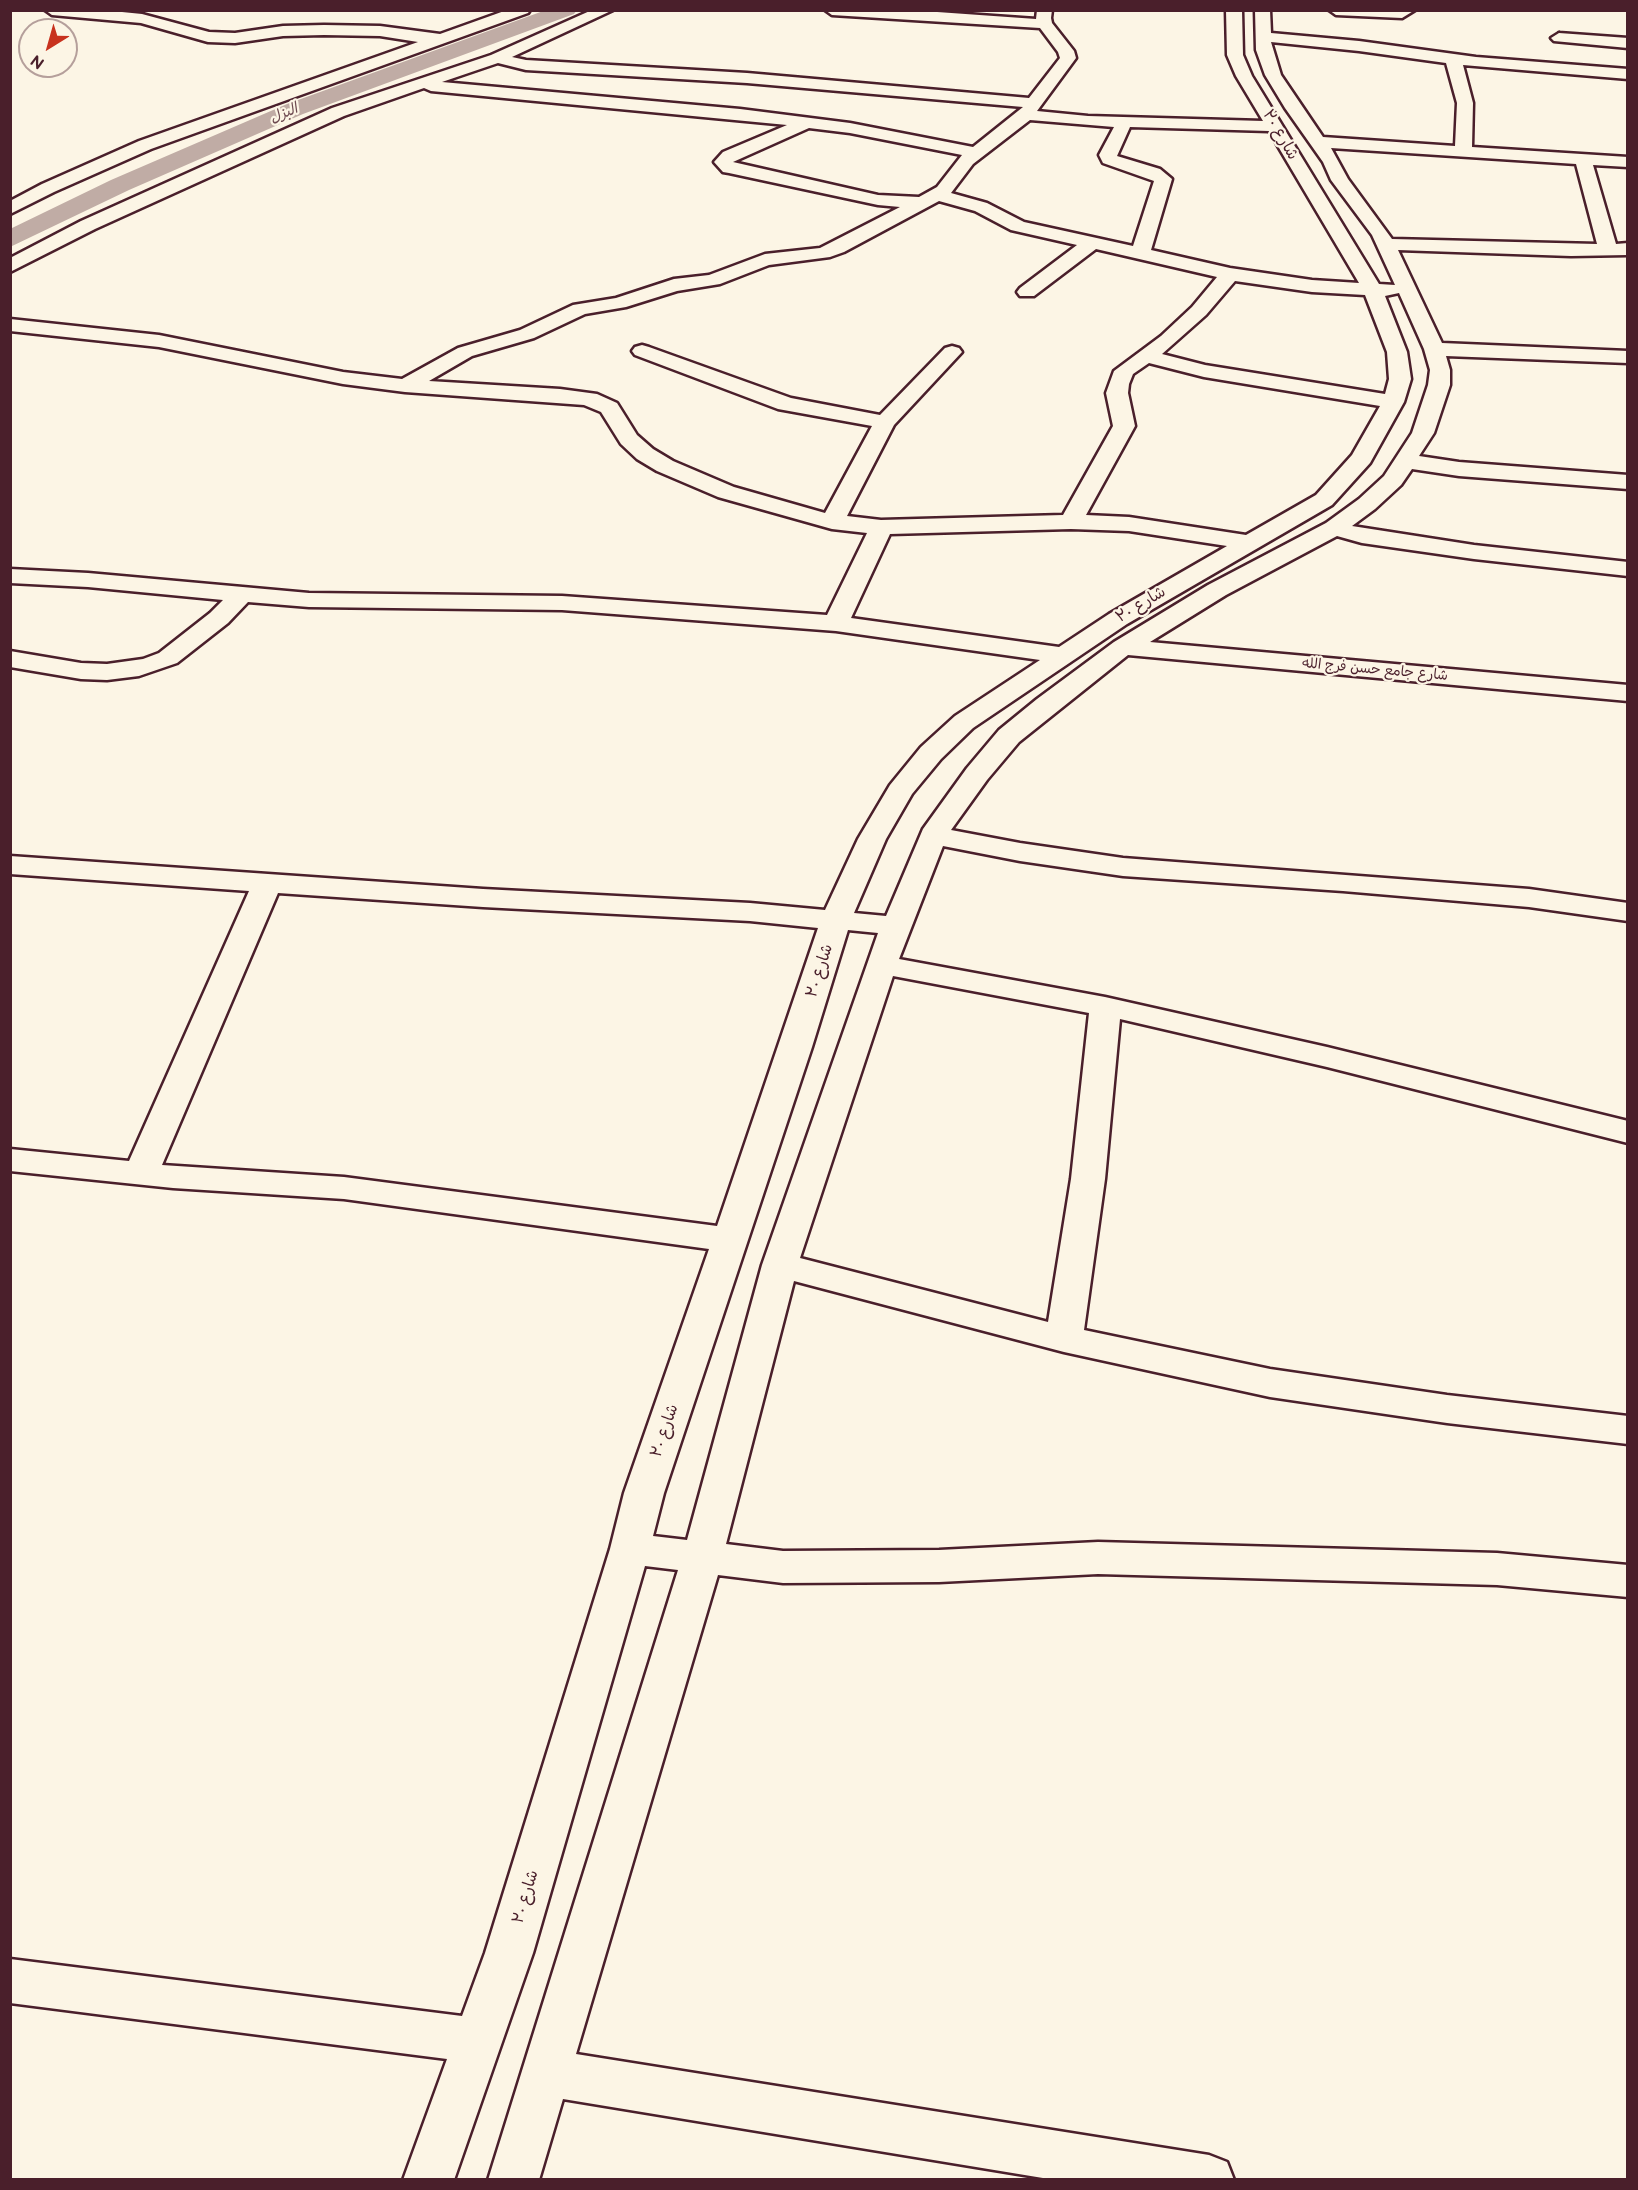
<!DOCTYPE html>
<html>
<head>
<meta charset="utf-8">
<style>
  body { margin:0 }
  #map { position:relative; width:1638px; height:2190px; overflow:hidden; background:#fcf5e5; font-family:"Balsamiq Sans",sans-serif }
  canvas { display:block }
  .frame { position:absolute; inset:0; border:12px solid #4a1f2b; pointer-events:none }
  .north { position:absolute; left:18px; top:18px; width:60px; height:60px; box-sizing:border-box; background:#fcf5e5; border:2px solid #b59f9b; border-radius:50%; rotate:217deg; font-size:16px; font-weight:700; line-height:24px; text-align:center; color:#4a1f2b }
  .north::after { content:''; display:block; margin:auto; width:21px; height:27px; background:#c8321e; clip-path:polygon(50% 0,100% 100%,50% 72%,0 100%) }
</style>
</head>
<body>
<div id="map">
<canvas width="1638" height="2190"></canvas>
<div class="frame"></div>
<div class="north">N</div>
</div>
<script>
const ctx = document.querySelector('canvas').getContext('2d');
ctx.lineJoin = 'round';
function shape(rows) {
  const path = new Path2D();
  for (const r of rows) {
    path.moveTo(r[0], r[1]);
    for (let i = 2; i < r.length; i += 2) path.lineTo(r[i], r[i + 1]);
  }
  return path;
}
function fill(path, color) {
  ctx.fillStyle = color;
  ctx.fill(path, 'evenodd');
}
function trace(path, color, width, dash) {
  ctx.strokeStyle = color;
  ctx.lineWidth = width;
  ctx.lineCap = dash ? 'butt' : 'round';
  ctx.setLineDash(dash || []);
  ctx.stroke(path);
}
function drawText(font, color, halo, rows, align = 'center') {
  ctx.font = font + ' "Balsamiq Sans","Playpen Sans Arabic",sans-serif';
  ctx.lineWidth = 4.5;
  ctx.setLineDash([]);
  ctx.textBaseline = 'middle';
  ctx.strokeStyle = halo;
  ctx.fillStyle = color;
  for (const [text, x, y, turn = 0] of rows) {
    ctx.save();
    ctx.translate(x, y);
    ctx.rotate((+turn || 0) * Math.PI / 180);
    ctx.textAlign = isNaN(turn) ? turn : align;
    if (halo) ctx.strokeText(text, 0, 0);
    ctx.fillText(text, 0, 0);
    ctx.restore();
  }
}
const canal = shape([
  [546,10,577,10,574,14,303,114,129,190,10,247,10,229,111,180,287,104,546,10]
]);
const minor = shape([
  [45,10,102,10,142,14,209,32,235,33,283,26,324,25,380,26,440,34,507,10,530,10,528,13,151,149,54,192,10,214,10,201,42,184,139,141,418,42,380,36,324,35,283,36,235,43,208,42,141,23,52,15,45,10],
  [592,10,613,10,512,57,526,60,747,73,1029,98,1060,58,1058,52,1040,28,832,15,825,10,909,10,1036,19,1037,10,1052,10,1051,18,1052,23,1074,51,1076,58,1037,111,1088,116,1263,121,1236,76,1227,55,1226,10,1242,10,1243,55,1252,76,1379,284,1395,285,1372,235,1331,180,1323,162,1285,108,1265,75,1256,50,1255,10,1270,10,1271,33,1359,41,1476,57,1628,69,1628,79,1463,65,1473,103,1472,147,1628,157,1628,167,1593,165,1616,244,1628,243,1628,255,1571,256,1398,250,1442,343,1628,351,1628,363,1446,356,1450,370,1450,385,1434,433,1419,456,1459,462,1628,475,1628,489,1459,476,1412,469,1401,485,1375,509,1352,526,1474,545,1628,562,1628,576,1474,559,1362,543,1337,536,1226,595,1150,642,1628,685,1628,701,1128,655,1019,742,987,780,951,830,1020,843,1123,858,1529,889,1628,903,1628,921,1529,907,1343,891,1123,876,1020,861,943,846,899,959,1105,997,1327,1047,1628,1121,1628,1143,1327,1067,1120,1019,1105,1179,1084,1330,1270,1369,1447,1395,1628,1416,1628,1444,1447,1423,1270,1397,1064,1352,794,1281,726,1544,783,1551,939,1550,1098,1542,1497,1553,1628,1565,1628,1597,1497,1585,1098,1574,939,1582,783,1583,718,1575,576,2054,1209,2155,1227,2162,1234,2180,1055,2180,563,2099,539,2180,488,2180,678,1570,645,1566,533,1953,454,2180,403,2180,447,2059,10,2003,10,1959,462,2016,485,1953,610,1549,624,1493,709,1249,344,1199,173,1188,10,1171,10,1149,129,1161,249,891,10,874,10,856,483,889,750,903,825,910,858,839,890,785,921,747,955,716,1040,660,836,631,562,610,309,607,248,602,228,623,177,663,139,676,107,680,81,679,10,667,10,651,81,663,107,664,143,659,159,653,210,613,223,600,88,587,10,583,10,569,88,573,309,593,562,596,827,615,867,533,832,529,718,497,657,471,637,459,621,444,601,412,584,405,405,392,343,384,159,347,10,331,10,319,159,335,343,372,402,379,458,348,520,330,573,305,616,298,674,279,709,275,765,254,820,248,900,207,878,205,729,173,723,172,714,162,723,152,787,125,431,91,424,88,344,116,95,229,10,272,10,258,81,221,332,108,491,55,592,10],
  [1271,42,1359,51,1446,63,1457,103,1455,146,1323,137,1281,75,1271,42],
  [498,63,526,70,747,83,1023,107,973,147,850,123,740,109,442,82,498,63],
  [1030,120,1114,127,1099,155,1103,163,1154,181,1133,246,1024,222,987,203,951,193,973,164,1030,120],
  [1130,127,1269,131,1359,283,1312,280,1230,268,1151,250,1172,179,1160,169,1117,156,1130,127],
  [809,128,850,133,962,155,937,187,919,197,878,195,733,162,809,128],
  [1331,148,1576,164,1597,244,1392,239,1348,179,1331,148],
  [939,201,975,211,1011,230,1077,245,1020,288,1017,292,1020,296,1034,296,1096,249,1217,277,1192,307,1161,336,1114,371,1106,393,1113,426,1063,515,881,520,847,516,894,425,962,352,959,348,952,346,945,348,880,415,791,398,649,347,642,345,635,347,632,351,635,355,778,409,872,426,825,513,734,487,673,461,653,449,637,435,617,403,597,394,560,389,429,381,472,356,534,338,585,314,626,307,677,291,720,284,769,265,830,257,844,252,939,201],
  [1235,281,1312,292,1365,295,1387,352,1389,379,1385,394,1205,365,1162,354,1206,315,1235,281],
  [1399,293,1424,349,1430,370,1428,385,1412,433,1384,476,1359,499,1326,523,1208,585,1114,642,1037,699,999,730,967,768,923,829,886,916,854,913,886,839,912,794,941,759,973,728,1127,624,1332,505,1370,463,1404,402,1411,379,1407,352,1385,296,1399,293],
  [1149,363,1204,377,1380,406,1352,455,1316,495,1246,535,1129,517,1086,515,1135,426,1128,393,1129,384,1133,374,1149,363],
  [1071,529,1129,531,1227,546,1109,614,1059,647,851,618,890,534,1071,529],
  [278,893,483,907,750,921,818,928,717,1226,344,1177,162,1165,278,893],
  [848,930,878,933,762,1265,687,1540,653,1536,664,1493,812,1047,848,930],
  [893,976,1089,1013,1071,1179,1048,1322,800,1258,893,976],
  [1329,10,1415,10,1402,18,1336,15,1329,10],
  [1559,33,1628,38,1628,48,1554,41,1551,38,1559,33]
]);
const farStreetnames = [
  ["شارع جامع حسن فرج الله",1375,670,5]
];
const farWaternames = [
  ["البزل",284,114,-23]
];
const streetNames = [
  ["شارع ٣٠",1280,135,60],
  ["شارع ٣٠",1141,605,-31],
  ["شارع ٣٠",820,971,-72],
  ["شارع ٣٠",665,1431,-71],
  ["شارع ٣٠",526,1897,-73]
];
fill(canal, '#c0aca5');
trace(minor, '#4a1f2b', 5);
fill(minor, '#fcf5e5');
drawText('14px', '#4a1f2b', '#fcf5e5', farStreetnames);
drawText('italic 15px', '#6d4950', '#fcf5e5', farWaternames);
drawText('16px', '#4a1f2b', '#fcf5e5', streetNames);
</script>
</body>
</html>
